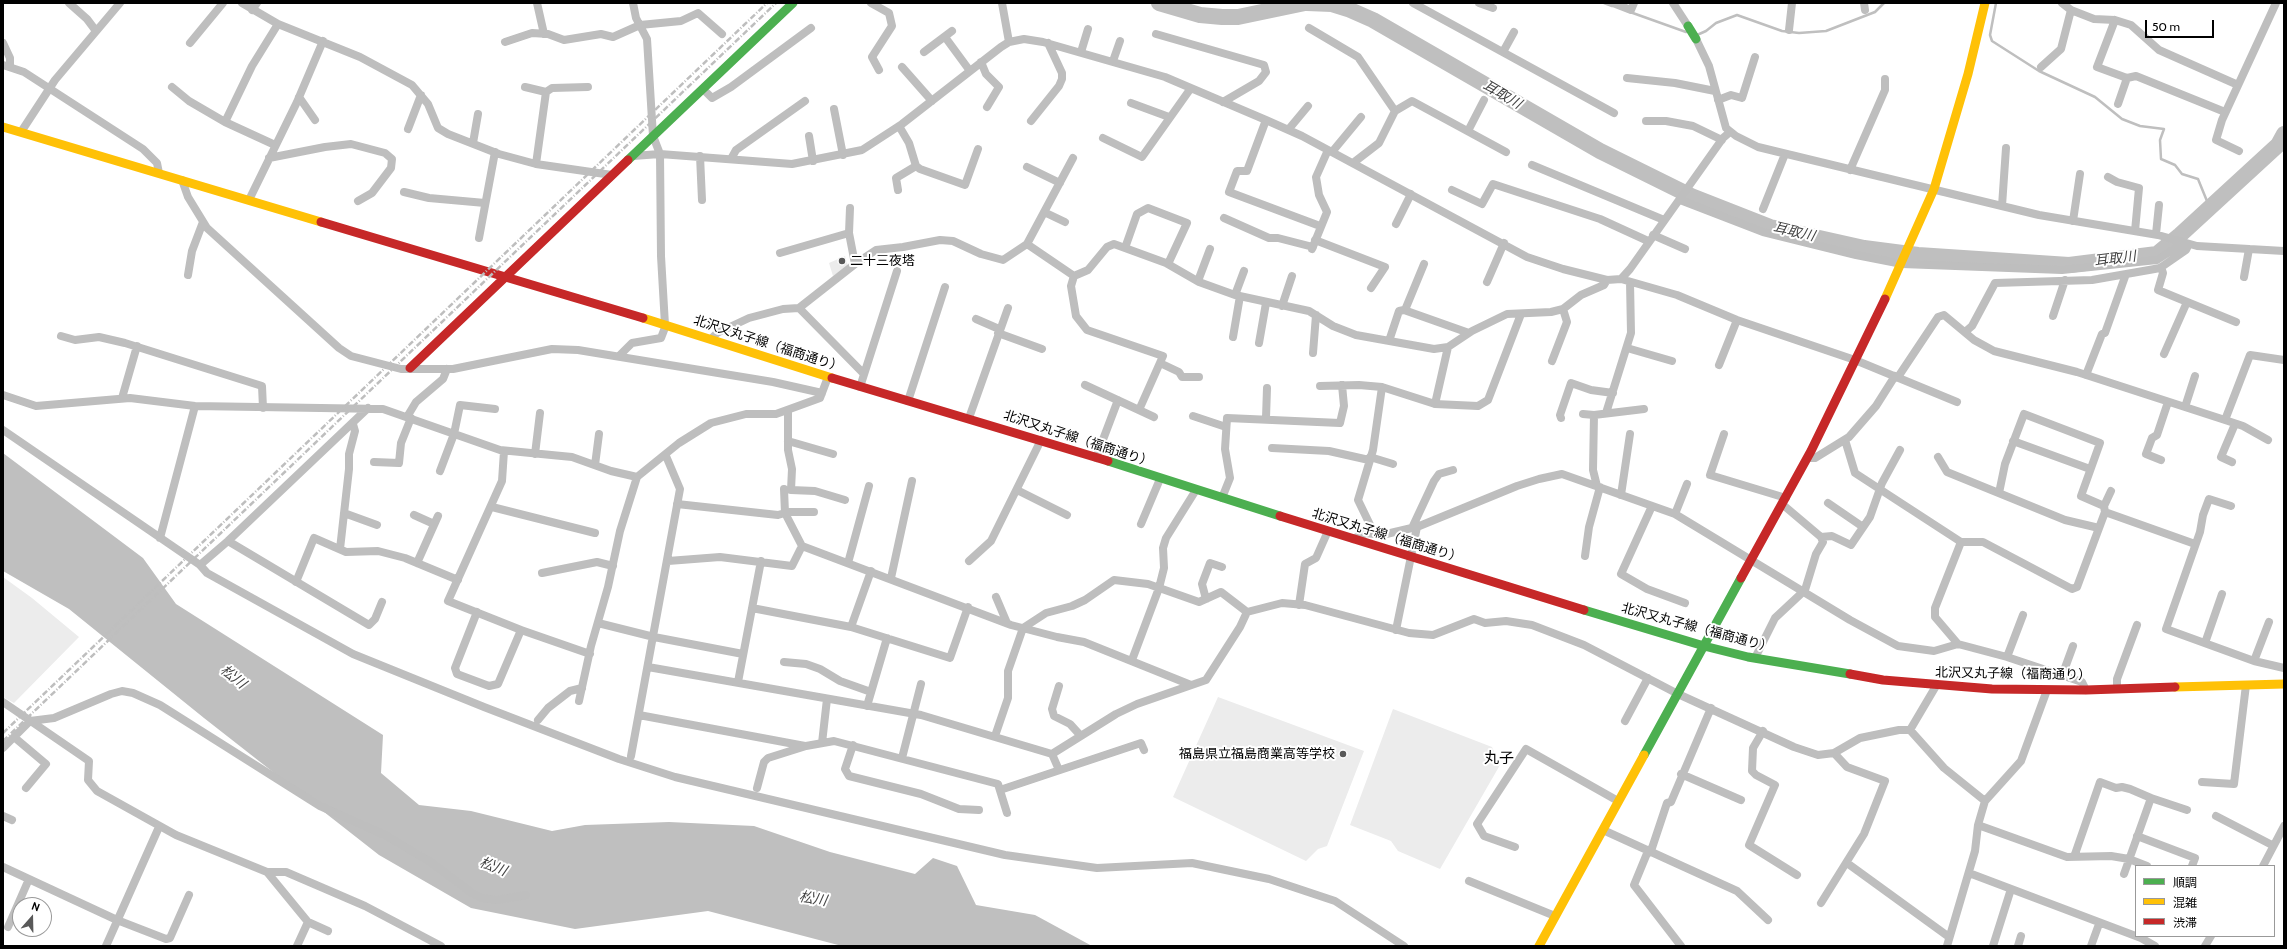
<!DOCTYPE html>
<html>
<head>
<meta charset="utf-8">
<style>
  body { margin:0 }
  #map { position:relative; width:2287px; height:949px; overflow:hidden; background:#fff; font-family:Cabin,"Noto Sans JP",sans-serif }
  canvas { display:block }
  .frame { position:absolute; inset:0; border:4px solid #000; pointer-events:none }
  .legend { position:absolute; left:2135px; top:865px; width:140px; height:72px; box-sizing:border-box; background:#fff; border:1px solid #999; margin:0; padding:5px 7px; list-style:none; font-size:12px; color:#000 }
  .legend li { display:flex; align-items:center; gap:8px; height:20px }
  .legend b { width:20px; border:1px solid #999 }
  .north { position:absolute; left:12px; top:897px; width:40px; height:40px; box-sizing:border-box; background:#fff; border:1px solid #999; border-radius:50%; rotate:20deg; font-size:11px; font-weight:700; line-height:16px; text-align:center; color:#000 }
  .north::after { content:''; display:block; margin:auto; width:14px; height:18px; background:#595959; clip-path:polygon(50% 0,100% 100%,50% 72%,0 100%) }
  .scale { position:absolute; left:2145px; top:20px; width:69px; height:18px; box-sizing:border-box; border:2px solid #000; border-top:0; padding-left:5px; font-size:12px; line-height:14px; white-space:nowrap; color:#000; -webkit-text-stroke:3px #fff; paint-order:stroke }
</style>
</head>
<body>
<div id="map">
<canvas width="2287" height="949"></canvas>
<div class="frame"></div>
<ul class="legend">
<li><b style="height:5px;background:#4caf50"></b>順調</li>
<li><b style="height:5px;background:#ffc107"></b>混雑</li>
<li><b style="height:5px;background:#c62828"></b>渋滞</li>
</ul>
<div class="north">N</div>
<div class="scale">50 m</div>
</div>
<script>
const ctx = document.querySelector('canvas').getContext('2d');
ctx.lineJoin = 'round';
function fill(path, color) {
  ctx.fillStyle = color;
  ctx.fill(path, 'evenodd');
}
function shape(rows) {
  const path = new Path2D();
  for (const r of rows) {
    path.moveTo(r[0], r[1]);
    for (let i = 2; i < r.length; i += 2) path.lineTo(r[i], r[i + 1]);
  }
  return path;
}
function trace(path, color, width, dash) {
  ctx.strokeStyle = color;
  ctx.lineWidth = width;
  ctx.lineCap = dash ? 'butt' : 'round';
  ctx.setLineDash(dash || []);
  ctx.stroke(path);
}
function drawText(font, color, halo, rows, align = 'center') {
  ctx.font = font + ' Cabin,"Noto Sans JP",sans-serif';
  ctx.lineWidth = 4;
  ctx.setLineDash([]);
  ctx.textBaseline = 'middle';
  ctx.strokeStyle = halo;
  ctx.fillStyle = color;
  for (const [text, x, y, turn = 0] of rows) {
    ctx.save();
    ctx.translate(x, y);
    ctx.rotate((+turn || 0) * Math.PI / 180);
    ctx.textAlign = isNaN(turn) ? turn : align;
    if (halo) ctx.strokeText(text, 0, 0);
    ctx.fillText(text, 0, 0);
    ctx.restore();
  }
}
const green = shape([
  [845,256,848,266,833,276,829,263],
  [3,577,32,598,79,637,14,703,3,697],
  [1218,697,1364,751,1327,846,1318,849,1306,861,1173,797],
  [1393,709,1492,747,1500,765,1440,869,1398,851,1391,841,1350,825]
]);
const water = shape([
  [3,453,143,558,176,604,383,735,381,773,419,805,471,811,552,831,585,825,669,822,754,826,830,852,915,874,933,858,957,866,976,905,1035,915,1092,946,842,946,708,911,575,929,471,908,379,855,204,718,69,609,3,571]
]);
const stream = shape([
  [1604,3,1612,6],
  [1996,3,1990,35,1992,41,2039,71,2095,97,2122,119,2140,126,2164,129,2160,140,2161,159,2175,165,2182,174,2198,179,2209,206],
  [1630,12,1686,32],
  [1697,35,1706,31,1716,23,1737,15,1782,31,1799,33,1826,31,1875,12,1884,3]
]);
const river = shape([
  [1159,3,1200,15,1222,17,1238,17,1305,3],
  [1307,3,1332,4,1348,9,1373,20,1600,151,1691,196,1770,227,1864,248,1918,255,2069,265,2157,254,2180,235,2278,145,2284,134]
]);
const street = shape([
  [69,3,87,19,96,31],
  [242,3,278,24,360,57,412,85,428,104,438,128,448,134,499,154,536,164,612,175],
  [537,3,544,34],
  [871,3,889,13,892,26,872,57,879,70],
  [1002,3,1009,42],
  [1413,3,1614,113],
  [1479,3,1493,8],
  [1613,3,1631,10,1634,3],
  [1673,3,1688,26],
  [1864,3,1865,10],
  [2062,3,2071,10,2094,19,2115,20,2131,25,2159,50,2238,85],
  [252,10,257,3],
  [2115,20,2097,67,2127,78,2136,76,2225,112],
  [1309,28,1358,57,1395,111,1379,143,1353,163],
  [1789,30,1792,3],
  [1156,34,1264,65,1266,72,1259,81,1223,102],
  [945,37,970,71],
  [1696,39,1709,66,1726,128,1736,136,1758,147,2039,215,2158,235,2197,246,2284,251],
  [505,42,532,33,548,34,564,40,601,34,613,37,640,25,681,21,698,13,722,34],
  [3,43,10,58,10,66],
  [190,43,223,3],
  [924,52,952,31],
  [1081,52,1088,29],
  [1503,52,1514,32],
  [1113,61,1120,41],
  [981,62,986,74,999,87,987,107],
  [3,65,24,72,143,149,157,163,159,173],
  [902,67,932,101],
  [2041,67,2061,49,2071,10],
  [1627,78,1675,83,1715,91],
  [172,87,189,101,225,122,275,145],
  [525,87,546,92],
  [703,89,712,98,731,87,811,28],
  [299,97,315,120],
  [1718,100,1731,95,1742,98,1755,57],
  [1131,103,1169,117],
  [2118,104,2127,78],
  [834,109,843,155],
  [1395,111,1412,101,1506,152],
  [1266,120,1247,171,1237,171,1229,192,1320,226],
  [1031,121,1059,86,1062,79,1062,73,1048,43],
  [1646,121,1666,121,1693,126,1722,140],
  [225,122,252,66,278,24],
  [899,126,909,143,916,166,920,169,965,185,978,149],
  [408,129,421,95],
  [1288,130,1308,106],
  [1468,131,1484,100],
  [21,132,55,80,120,3],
  [809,136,813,161],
  [1103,138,1142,157,1191,88],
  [473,143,478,114],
  [2239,151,2216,140,2222,120,2276,3],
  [1332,152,1361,117],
  [633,156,660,154,653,136,647,39,636,18,633,3],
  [700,156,702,200],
  [269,158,325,147,351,144,385,153,392,159,391,168,372,193,358,201],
  [1073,158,1027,244,1074,276,1088,270,1107,247,1114,244,1166,263,1199,282,1235,295,1309,311,1333,326,1356,335,1434,349,1448,347,1472,331,1507,314,1551,312,1563,309,1581,295,1604,285,1607,280],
  [731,159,736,150,805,101],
  [536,164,546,92,552,88,588,87],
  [1532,165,1664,220],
  [1027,167,1060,183],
  [1850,170,1885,90,1885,79],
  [2108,177,2117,182,2139,188,2135,231],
  [182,180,188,197,207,228,339,348,351,356,401,369,453,369,552,349,578,350,773,382,822,393],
  [898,190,896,178,916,166],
  [1452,190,1482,204,1493,184,1600,219,1648,241],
  [404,192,429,198,485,203],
  [249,200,297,102,323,41],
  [1680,200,1763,232,1856,255,1902,264,2062,270,2157,260,2183,243],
  [2002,206,2006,148],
  [1763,209,1785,154],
  [1044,212,1065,222],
  [1224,218,1269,238,1278,238,1313,247],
  [2073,221,2080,174],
  [1396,224,1411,194],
  [849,233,850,208],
  [2156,234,2159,205],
  [1653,235,1685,249],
  [479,238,495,152],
  [1315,240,1385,267,1371,288],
  [1125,248,1137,214,1148,208,1187,223,1168,264],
  [1312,249,1327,212,1319,195,1316,177,1328,150],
  [855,264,876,250,903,247,940,240,953,241,981,254,1003,260,1027,244],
  [2161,267,2163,273,2158,290,2236,322],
  [188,275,192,251,203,222],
  [1074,276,1071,286,1076,316,1087,330,1163,356,1139,410],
  [2244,277,2249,249],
  [1621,279,1630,269,1723,138,1730,132],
  [1198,281,1210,249],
  [1487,282,1504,243],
  [1235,295,1244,271],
  [1282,306,1292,276],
  [799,308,863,373],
  [1405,310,1424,264],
  [2053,316,2065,280],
  [976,319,999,329],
  [665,325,661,256,660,154,792,164,862,150,902,124,1001,47,1009,42,1024,39,1043,42,1165,77,1266,120,1302,136,1527,257,1563,269,1607,280,1621,279,1677,295,1737,320,1855,360,1957,402],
  [1965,332,1972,326,1995,283,2092,280,2149,270,2160,268,2186,250,2189,244],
  [998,333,1042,349],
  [61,336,75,340,99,337,125,343,262,386,263,408],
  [1233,337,1240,296],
  [711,339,717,333,749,318,783,309,799,308,855,264,849,233,780,253],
  [1389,341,1399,311,1404,310,1469,333],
  [1259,343,1266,303],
  [1627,348,1672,361],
  [1313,353,1316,315],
  [2164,354,2187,302],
  [619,356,632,343,661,338,666,325],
  [1552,361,1567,322,1563,309],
  [1160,363,1179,372,1182,377,1199,377],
  [1719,365,1737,320],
  [2086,375,2102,334,2105,333,2126,274],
  [1898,377,1938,317,1944,315,1974,340,1994,351,2077,372,2225,420,2243,426,2268,440],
  [1085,385,1154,417],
  [1320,386,1359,385,1382,387,1435,404,1448,347],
  [860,387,897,271],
  [3,395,36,406,130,398,195,406,383,409,500,450,572,457,611,471,637,477,679,443,711,423,746,414,776,414,820,398,828,377],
  [122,398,137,346],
  [908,401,945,287],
  [1435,404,1478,406,1488,400,1521,314],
  [2185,407,2195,376],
  [788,411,788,450,792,469,791,490,815,491,845,500],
  [1606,413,1631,333,1630,282],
  [1583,414,1594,415,1644,409],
  [1594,415,1593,470,1597,486],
  [1193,416,1226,427],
  [407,417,416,402,443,379,447,369],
  [969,418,1008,308],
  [1266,418,1267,388],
  [1561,418,1560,415,1571,383,1591,390,1613,393],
  [2225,420,2250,355,2284,360],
  [3,430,200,565,207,573,353,654,484,707,619,759,675,777,1005,855,1097,868,1192,863,1269,879,1335,901,1404,946],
  [1724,434,1710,475,1786,498],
  [1845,440,1855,473,1901,503,1961,542,1983,542,2072,589,2077,587,2105,512,2195,544],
  [788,441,833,454],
  [2013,441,2090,469],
  [1272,448,1329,451,1369,460],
  [504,451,502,481,448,601,521,630,590,654],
  [535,454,540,413],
  [1370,457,1393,464],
  [1938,457,1947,472,2065,520,2099,528],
  [1096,458,1118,400],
  [1808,458,1815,458,1849,437,1876,406,1895,376],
  [2161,460,2146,454,2152,438,2157,435,2168,402],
  [374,462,399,463,401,443,411,418],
  [2232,462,2221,457,2235,424],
  [595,465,599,434],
  [440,471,454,434,460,405,495,409],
  [784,489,785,513,802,546],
  [1017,490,1067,515],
  [1999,493,2005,464,2024,414,2100,443,2081,496,2104,506,2105,512],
  [1621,495,1630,434],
  [1222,498,1230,478,1225,449,1227,418,1340,423,1344,406,1342,385],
  [1828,503,1863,527],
  [677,504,778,515,788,512,814,512],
  [1652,506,1621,574,1647,589,1685,603],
  [2104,506,2111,491],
  [2231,506,2209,499,2203,515,2200,532,2166,629,2254,661,2284,668],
  [492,507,595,533],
  [344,513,377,525],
  [1675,514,1687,484],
  [414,515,434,524],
  [1141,524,1160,479],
  [1412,528,1434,481,1439,474,1453,470],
  [1374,533,1358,500,1373,450,1382,387],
  [1821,537,1832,536,1851,545,1870,517,1882,483,1900,450],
  [160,538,195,406],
  [1353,539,1366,533,1382,535,1416,527],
  [228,541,369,625,375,619,382,602],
  [1961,542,1935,608,1935,617,1958,644,2007,657,2082,682,2086,690],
  [340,549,349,469,349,454,355,431,353,424],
  [1585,556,1589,527,1600,487],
  [668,561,720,557,792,566,802,546,1011,625,1057,637,1084,642,1191,685],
  [969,561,991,541,1041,440],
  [417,563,438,516],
  [848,563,869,486],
  [200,565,228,541,368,408],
  [542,573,597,562,613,566],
  [891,578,912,481],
  [296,582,314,538,346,552,378,551,405,558,458,580],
  [996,597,1007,623],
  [1206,599,1202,584,1210,563,1222,567],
  [1299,605,1305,564,1316,558,1328,531],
  [752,608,851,627,950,658,968,607],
  [477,612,455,668,457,674,489,686,498,684,521,630],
  [598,623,654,637,743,654],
  [851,627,871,571],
  [1396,630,1417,527,1517,486,1539,479,1562,474,1675,514,1850,620,1898,646,1934,651,1958,644],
  [2205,643,2222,594],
  [2007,657,2023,615],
  [1755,658,1775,618,1805,590,1816,554,1823,542,1821,537,1782,504],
  [1132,660,1159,588,1164,568,1163,548,1166,538,1196,490],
  [2254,661,2269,622],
  [784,662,806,664,820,669,840,681,871,692],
  [648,667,921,715,1052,754,1059,770],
  [2062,676,2073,646],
  [738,682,761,561],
  [1059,686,1052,709,1054,716,1070,724,1080,735],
  [1936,686,1910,730,1944,768,1985,801],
  [2117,688,2117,679,2137,625],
  [579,701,591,646,608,587,620,531,637,477],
  [3,702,89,761,88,780,97,791,176,835,267,872,308,922,297,946],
  [867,706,887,638],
  [639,715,805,746],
  [538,720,548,708,570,691,582,688],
  [1625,721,1648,678],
  [1763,731,1753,748,1752,771,1756,775,1775,785,1749,845,1797,875],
  [995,736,1008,698,1008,671,1023,628,1046,613,1072,606,1085,600,1114,580,1148,584,1199,602,1221,592,1247,612,1282,603,1305,605,1409,633,1433,635,1474,619,1485,623,1506,621,1532,625,1584,645,1678,694,1794,747,1818,755,1834,753,1860,738,1899,730,1910,730],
  [14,737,46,764,26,788],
  [822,743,827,699],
  [853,745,845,769,849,776,921,794,959,809,979,810],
  [3,748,30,721,54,718,111,694,122,691,133,693,160,705,320,806,385,835,432,863,472,893,481,898,497,900,526,895],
  [1052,754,1116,714,1137,704,1206,680,1240,627,1247,612],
  [631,756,680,489,666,456],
  [902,758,921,684],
  [1681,774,1741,800],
  [2202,782,2234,784,2246,685],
  [757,788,764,762,768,758,806,746,834,741,998,784,1007,813],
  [1000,790,1141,743,1144,750],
  [2151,798,2187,810],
  [3,816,12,820],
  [2216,816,2272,845],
  [1978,825,2067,857,2111,856,2129,859,2147,866],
  [1603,830,1737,891,1768,920],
  [2137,836,2195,858,2192,866],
  [1515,847,1484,836,1477,824,1526,749,1618,801],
  [2074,857,2100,782,2116,788,2122,787,2130,789,2151,798,2124,874],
  [1847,863,1949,937],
  [2263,866,2284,826],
  [3,867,117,920,166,939,170,938,189,895],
  [267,872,286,872,365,906,441,946],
  [1969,873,2141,938,2155,946],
  [1469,881,1555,916],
  [1821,903,1864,834,1885,781,1847,767,1834,753],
  [308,922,328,931],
  [8,927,29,879],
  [106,946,159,827],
  [1681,946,1634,885,1648,851,1652,848,1667,803,1671,802,1711,708],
  [1947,946,1975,851,1978,825,1985,801,2021,761,2047,690],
  [1993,946,2011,889],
  [2018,946,2021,936],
  [2091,946,2099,924],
  [2205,946,2211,936]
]);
const fast = shape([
  [1688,26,1696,39],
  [628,160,793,3],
  [1108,461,1280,516],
  [1584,610,1704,646,1748,657,1850,674],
  [1644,755,1741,578]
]);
const slow = shape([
  [3,127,321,222],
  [1885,299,1934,189,1968,74,1985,3],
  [643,318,832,378],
  [2175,687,2284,684],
  [1539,946,1644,755]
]);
const jam = shape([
  [321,222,643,318],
  [410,368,628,160],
  [832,378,1108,461],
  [1280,516,1584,610],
  [1741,578,1811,451,1885,299],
  [1850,674,1883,680,1992,689,2086,690,2175,687]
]);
const rail = shape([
  [3,733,767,3],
  [3,741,776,3]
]);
const markers = [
  [842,261,4,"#595959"],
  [1343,754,4,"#595959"]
];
const poiNames = [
  ["二十三夜塔",850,261],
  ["福島県立福島商業高等学校",1335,754,"right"]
];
const streetNames = [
  ["北沢又丸子線（福商通り）",768,344,18],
  ["北沢又丸子線（福商通り）",1078,439,18],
  ["北沢又丸子線（福商通り）",1387,536,17],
  ["北沢又丸子線（福商通り）",1697,628,15],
  ["北沢又丸子線（福商通り）",2013,674,1]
];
const waterNames = [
  ["耳取川",1502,95,30],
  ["耳取川",1794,232,13],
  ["耳取川",2115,259,-7],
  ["松川",233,677,39],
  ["松川",493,867,21],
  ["松川",813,899,10]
];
const quarterNames = [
  ["丸子",1499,759]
];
fill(green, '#ececec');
fill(water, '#bfbfbf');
trace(stream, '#bfbfbf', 2.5);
trace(river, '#bfbfbf', 16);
trace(street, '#bebebe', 8);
trace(fast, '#4caf50', 9);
trace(slow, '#ffc107', 9);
trace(jam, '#c62828', 9);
trace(rail, '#bebebe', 2.5, [6, 2, 1, 2]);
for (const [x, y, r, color] of markers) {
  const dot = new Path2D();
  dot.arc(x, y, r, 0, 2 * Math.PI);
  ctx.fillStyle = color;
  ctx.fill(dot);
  trace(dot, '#fff', 1.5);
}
drawText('13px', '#000', '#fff', poiNames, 'left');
drawText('13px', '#000', '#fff', streetNames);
drawText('italic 14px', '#444', '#fff', waterNames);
drawText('15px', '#000', '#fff', quarterNames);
</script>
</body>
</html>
